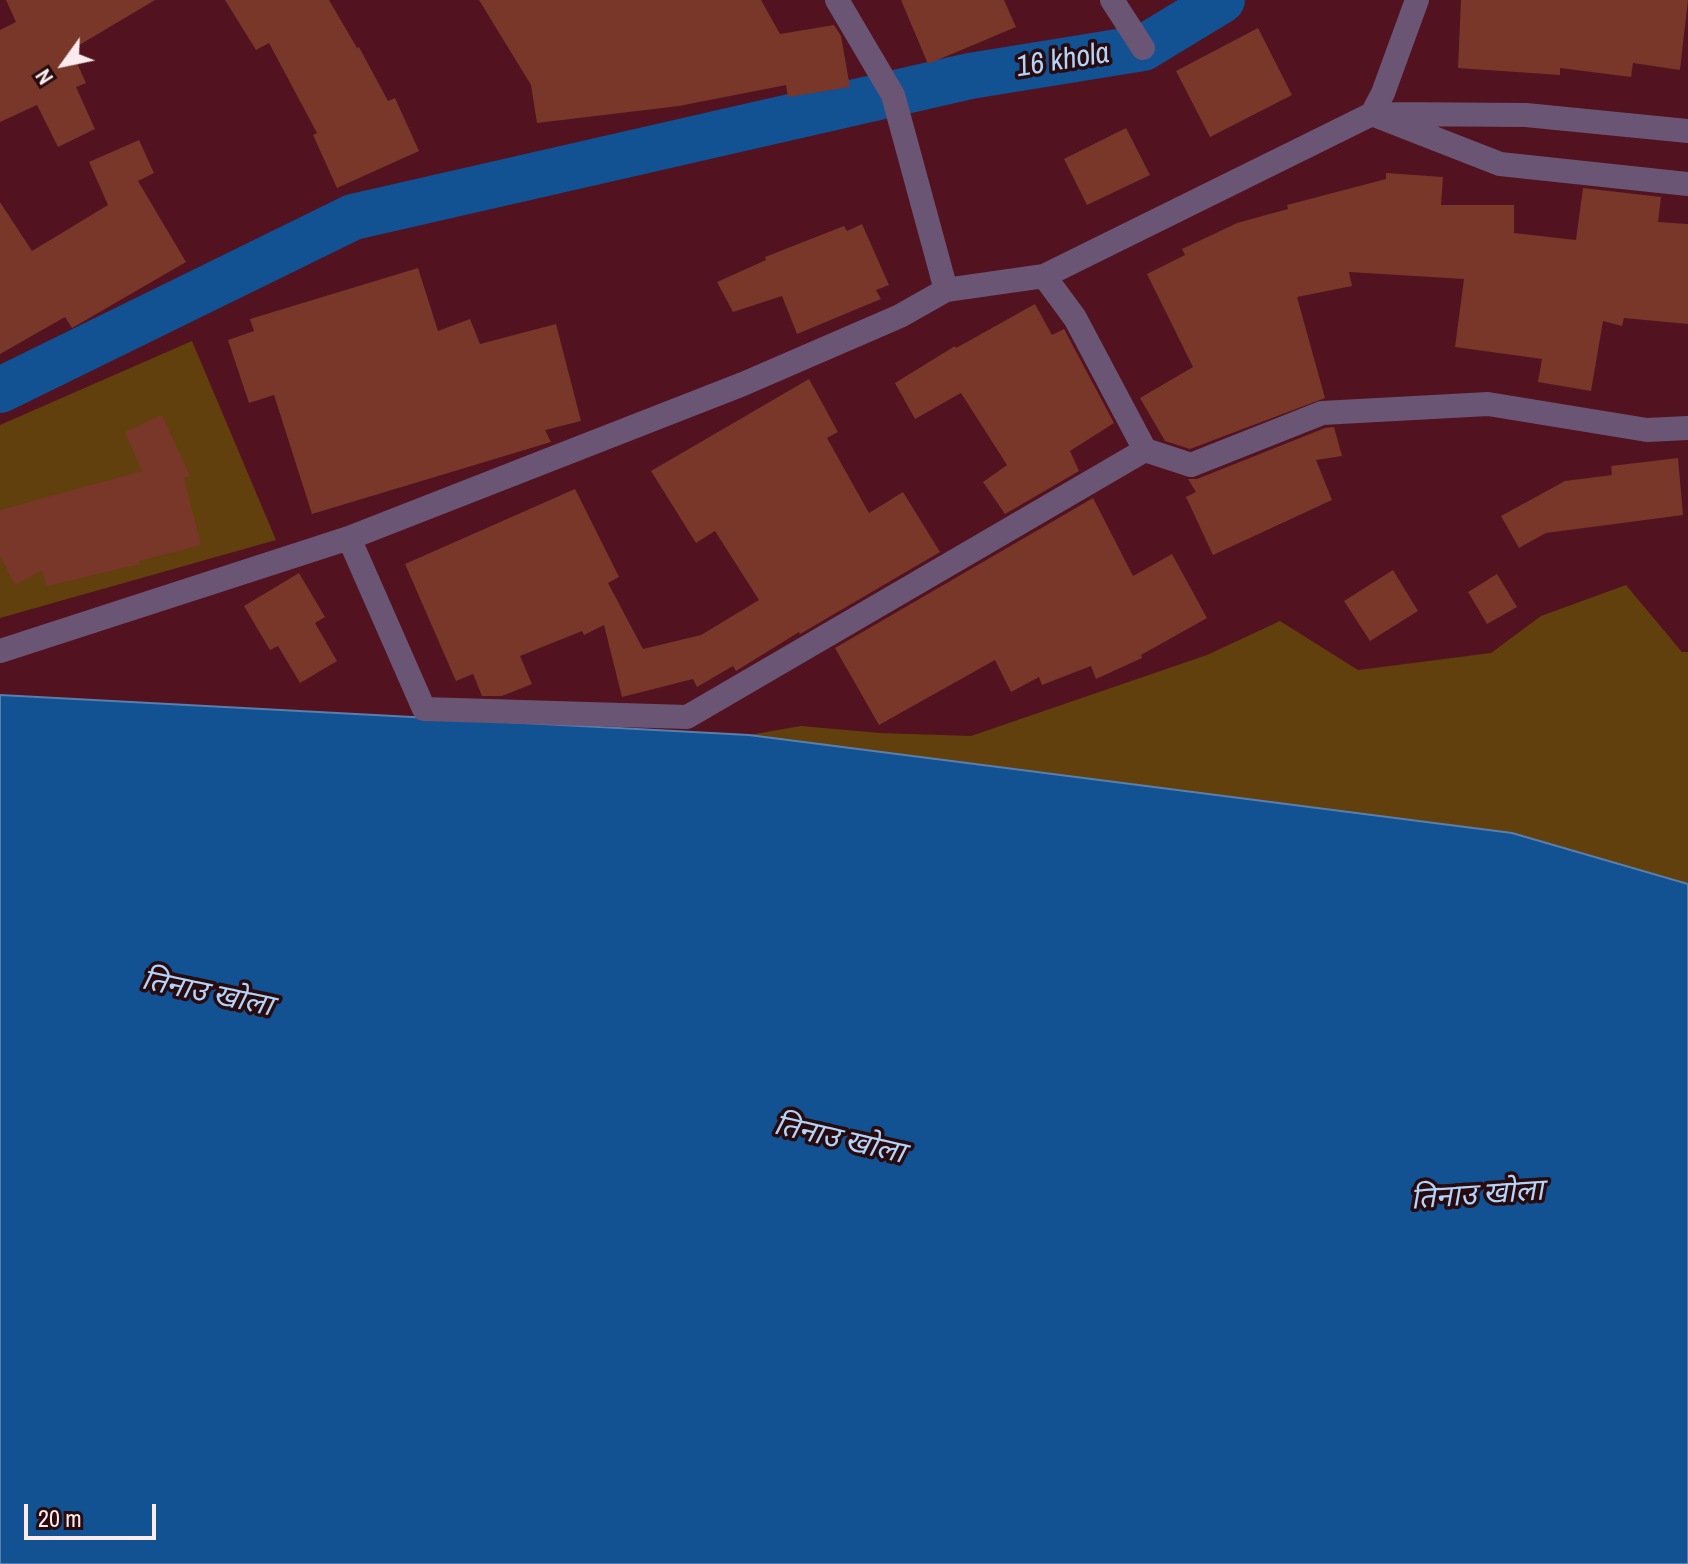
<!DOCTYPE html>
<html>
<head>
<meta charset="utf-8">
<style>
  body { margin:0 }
  #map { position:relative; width:1688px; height:1564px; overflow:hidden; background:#52121f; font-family:"Archivo Narrow",sans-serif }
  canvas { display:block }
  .north { position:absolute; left:24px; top:24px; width:80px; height:80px; -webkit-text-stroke:6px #270b0f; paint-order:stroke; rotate:237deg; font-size:22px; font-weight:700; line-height:32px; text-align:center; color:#fcebec }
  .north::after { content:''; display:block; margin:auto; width:28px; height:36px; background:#fcebec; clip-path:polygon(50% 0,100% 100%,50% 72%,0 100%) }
  .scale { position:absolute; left:24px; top:1504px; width:132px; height:36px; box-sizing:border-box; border:4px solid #fcebec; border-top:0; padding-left:10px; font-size:24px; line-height:28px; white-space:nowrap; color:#fcebec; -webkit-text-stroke:6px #270b0f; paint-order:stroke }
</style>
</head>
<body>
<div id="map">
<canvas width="1688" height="1564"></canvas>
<div class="north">N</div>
<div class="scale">20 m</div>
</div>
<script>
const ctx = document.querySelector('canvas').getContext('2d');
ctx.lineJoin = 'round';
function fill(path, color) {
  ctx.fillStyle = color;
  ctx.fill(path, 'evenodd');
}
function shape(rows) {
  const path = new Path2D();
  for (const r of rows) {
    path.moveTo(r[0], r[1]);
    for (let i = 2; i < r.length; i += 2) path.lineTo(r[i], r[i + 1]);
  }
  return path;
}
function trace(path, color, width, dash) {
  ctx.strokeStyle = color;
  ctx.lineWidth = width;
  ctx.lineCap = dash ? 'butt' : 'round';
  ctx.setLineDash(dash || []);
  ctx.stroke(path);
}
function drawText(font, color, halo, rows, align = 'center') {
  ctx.font = font + ' "Archivo Narrow","Noto Sans Devanagari",sans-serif';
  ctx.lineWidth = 7;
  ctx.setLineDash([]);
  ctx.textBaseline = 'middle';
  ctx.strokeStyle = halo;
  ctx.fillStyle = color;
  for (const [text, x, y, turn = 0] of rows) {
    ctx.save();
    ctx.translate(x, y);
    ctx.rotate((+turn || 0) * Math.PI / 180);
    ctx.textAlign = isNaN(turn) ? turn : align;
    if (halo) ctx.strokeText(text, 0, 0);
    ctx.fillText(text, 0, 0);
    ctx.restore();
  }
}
const green = shape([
  [192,341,276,540,0,618,0,425],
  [1626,585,1682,652,1688,652,1688,884,1512,833,749,735,801,726,880,733,971,736,1207,655,1280,621,1358,670,1491,653,1541,616]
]);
const water = shape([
  [0,695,749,735,1512,833,1688,884,1688,1564,0,1564,0,695]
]);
const canal = shape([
  [0,390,353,217,970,76,1143,48,1222,0]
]);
const building = shape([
  [6,0,155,0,71,50,86,83,76,87,95,129,58,147,37,105,0,122,0,30,16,22],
  [225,0,329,0,357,48,359,47,388,101,395,98,419,151,337,188,313,135,317,133,269,43,256,50],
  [479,0,761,0,780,34,834,25,841,36,850,87,788,97,786,85,679,106,537,123,531,85],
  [901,0,1004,0,1016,27,928,64],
  [1461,0,1688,0,1680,70,1633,63,1631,77,1560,68,1560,75,1458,68],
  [1258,28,1292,95,1210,137,1176,71],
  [1126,128,1150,175,1087,205,1064,159],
  [139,140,154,173,138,181,186,262,72,328,65,317,0,354,0,202,32,251,108,205,89,162],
  [1386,173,1443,177,1441,205,1514,205,1514,233,1576,240,1583,188,1661,197,1658,222,1688,224,1688,324,1624,318,1622,326,1603,321,1591,391,1538,382,1542,359,1455,347,1464,279,1349,272,1352,286,1297,297,1325,398,1190,449,1165,441,1140,398,1193,367,1147,274,1185,255,1182,249,1237,223,1288,209,1287,205,1386,179],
  [862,224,889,285,876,290,881,299,797,334,782,296,733,312,717,282,766,260,765,257,844,226,847,231],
  [418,268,438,331,470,319,480,344,556,324,581,421,545,430,551,442,312,514,274,395,249,403,228,340,254,331,250,319],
  [1035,304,1052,335,1064,329,1114,423,1070,451,1079,471,1005,514,983,482,1007,465,961,393,915,419,895,383,955,346,956,348],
  [809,379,838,432,827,438,869,513,903,492,940,552,800,634,799,632,736,671,733,666,697,687,693,679,622,697,604,625,584,635,582,631,520,656,532,684,502,696,482,696,473,674,456,681,405,564,575,489,619,577,608,583,643,649,701,635,759,600,715,531,696,543,651,471],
  [162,415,190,476,184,478,201,545,139,561,140,564,47,586,42,570,15,585,0,556,0,510,142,471,125,432],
  [1334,427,1342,456,1316,460,1332,500,1213,555,1186,497,1196,492,1188,479,1197,479,1325,428],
  [1678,458,1683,515,1546,533,1519,548,1501,516,1565,481,1612,475,1611,466],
  [1093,498,1133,576,1172,554,1207,618,1141,655,1142,658,1096,679,1091,666,1042,685,1039,677,1011,692,995,660,879,725,835,648],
  [1393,570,1418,611,1370,641,1344,601],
  [299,573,325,617,315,623,337,661,300,683,278,646,270,650,244,606],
  [1497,574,1517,607,1487,624,1468,592]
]);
const minor = shape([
  [837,0,893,95,946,290],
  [1112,0,1143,48],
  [1372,114,1500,164,1688,184],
  [1387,114,1526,115,1688,131],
  [1044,276,1075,318,1145,450],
  [349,538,743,384,900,316,946,290,1044,276,1372,114,1383,93,1417,0],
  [0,651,349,538,424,709,687,717,1145,450,1191,465,1322,413,1488,404,1647,430,1688,428]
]);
const waterNames = [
  ["16 khola",1063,61,-9],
  ["तिनाउ खोला",207,994,12],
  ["तिनाउ खोला",839,1140,13],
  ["तिनाउ खोला",1477,1196,-4]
];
fill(green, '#61400d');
fill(water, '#125192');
trace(water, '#587fad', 2);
trace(canal, '#125192', 46);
fill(building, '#783729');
trace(minor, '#6a5575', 24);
drawText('italic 30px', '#b4d3f8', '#270b0f', waterNames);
</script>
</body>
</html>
